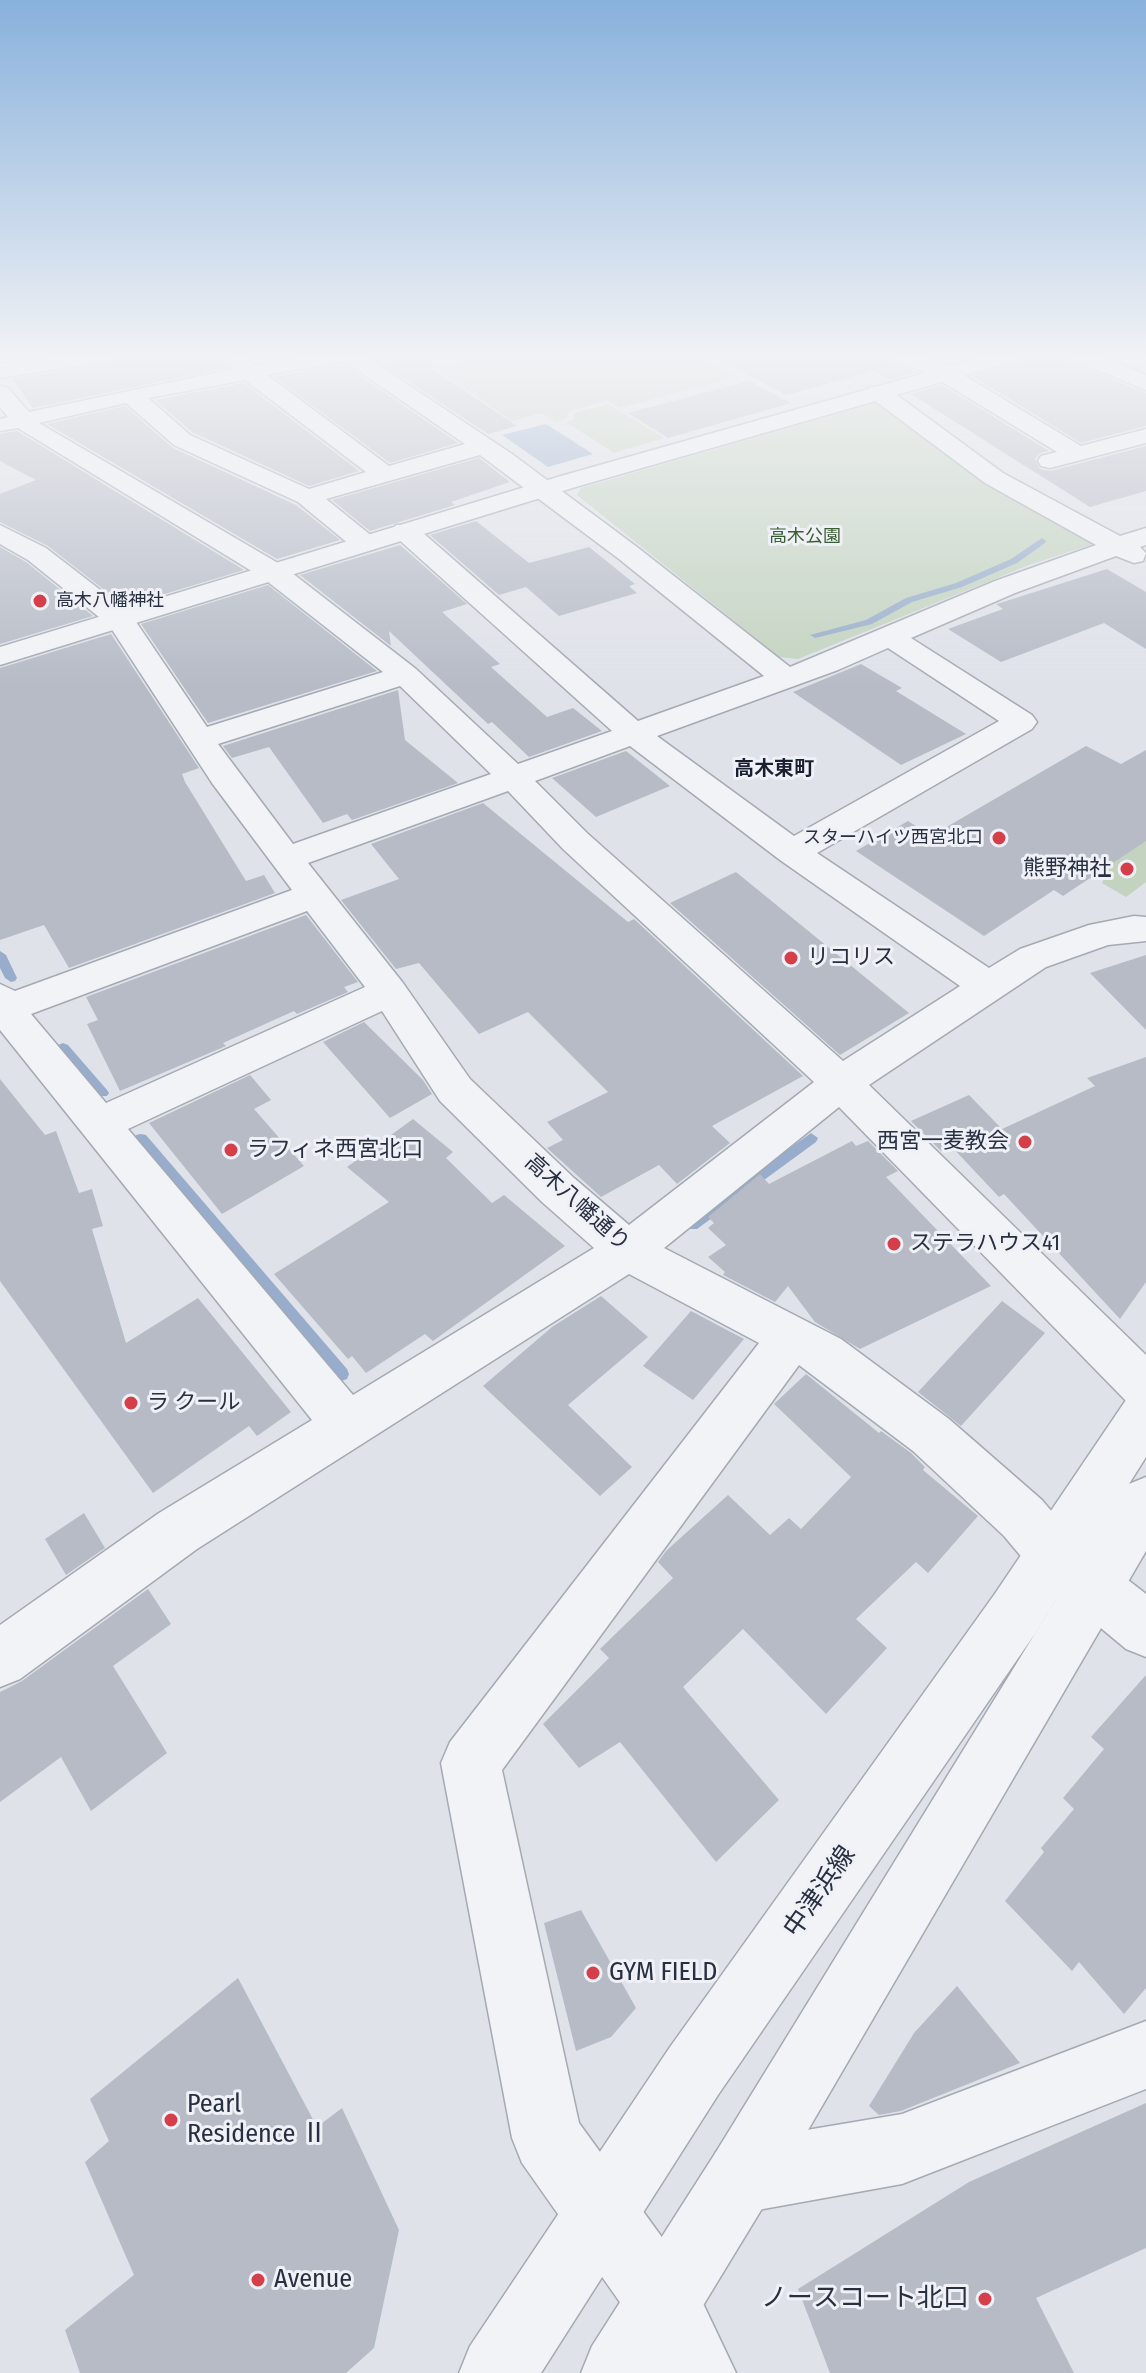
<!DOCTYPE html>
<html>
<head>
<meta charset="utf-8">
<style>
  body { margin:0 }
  canvas { display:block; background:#dfe2e9 }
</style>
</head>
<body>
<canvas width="1146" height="2373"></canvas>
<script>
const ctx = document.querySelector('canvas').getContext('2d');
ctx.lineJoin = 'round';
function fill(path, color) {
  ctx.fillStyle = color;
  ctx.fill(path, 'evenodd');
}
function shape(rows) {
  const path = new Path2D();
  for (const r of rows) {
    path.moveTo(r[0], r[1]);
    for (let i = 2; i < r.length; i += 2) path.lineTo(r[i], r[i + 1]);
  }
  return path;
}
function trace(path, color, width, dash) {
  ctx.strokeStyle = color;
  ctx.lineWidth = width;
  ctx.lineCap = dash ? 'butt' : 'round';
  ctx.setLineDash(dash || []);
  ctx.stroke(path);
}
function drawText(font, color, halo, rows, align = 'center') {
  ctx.font = font + ' "Fira Sans Condensed","Noto Sans JP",sans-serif';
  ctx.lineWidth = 6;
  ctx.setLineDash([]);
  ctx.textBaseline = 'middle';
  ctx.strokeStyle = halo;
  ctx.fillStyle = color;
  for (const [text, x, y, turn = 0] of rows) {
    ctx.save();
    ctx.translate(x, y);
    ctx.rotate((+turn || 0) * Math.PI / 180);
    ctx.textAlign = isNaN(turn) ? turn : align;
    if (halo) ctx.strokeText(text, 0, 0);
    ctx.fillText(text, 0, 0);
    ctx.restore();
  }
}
const green = shape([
  [495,354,696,354,739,376,619,408,608,401,569,411,567,418,555,422,542,413,511,421,436,367],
  [875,403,888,404,1092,539,1093,544,1029,565,798,659,779,657,577,495,581,488],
  [608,404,664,438,614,453,566,422,573,420,574,413],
  [1146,789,1146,882,1126,897,1102,883]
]);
const water = shape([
  [546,424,593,454,548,467,502,435]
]);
const stream = shape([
  [1042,538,1046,541,1045,543,1017,563,962,587,912,602,872,624,815,638,810,635,866,620,906,598,956,583,1011,559,1042,538],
  [0,951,6,955,17,978,15,981,11,982,5,978,0,968,0,951],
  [63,1043,68,1045,107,1090,109,1093,107,1096,97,1096,58,1051,57,1048,58,1045,63,1043],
  [811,1133,818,1138,816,1142,697,1229,687,1229,685,1225,687,1221,811,1133],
  [141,1134,146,1135,347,1369,349,1374,347,1379,341,1381,335,1379,136,1143,134,1139,136,1135,141,1134]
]);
const building = shape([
  [127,354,225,354,222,358,229,367,33,408,13,379,113,363],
  [367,354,431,354,433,370,517,426,488,434],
  [709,354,888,354,893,362,916,372,889,380,874,371,786,395],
  [1028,354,1066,354,1070,362,1146,393,1146,426,1081,443,972,376,1023,362],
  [343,364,458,443,390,463,274,377],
  [749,381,791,403,668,438,628,413],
  [244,383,359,471,309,486,192,432,155,400],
  [942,385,1049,451,1040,453,1035,459,1040,469,1051,471,1146,446,1146,491,1090,507,911,394],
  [125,406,173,448,296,505,340,540,277,559,47,424],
  [17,431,244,570,125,606,48,546,0,522,0,494,36,480,0,461,0,434],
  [479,458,510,482,451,502,455,505,370,531,332,500],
  [476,521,529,563,589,547,635,584,629,586,637,593,559,616,526,587,499,595,430,535],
  [400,545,467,604,442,612,500,664,491,667,547,717,573,708,602,731,529,757,492,722,488,724,389,631,391,646,300,575],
  [0,547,26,562,93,616,0,644],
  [1107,569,1146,592,1146,649,1104,623,1001,662,948,629,1003,609,996,604,1000,603],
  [268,585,377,671,208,723,141,624],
  [111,634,199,768,182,774,185,782,246,881,264,875,275,893,69,968,44,925,0,940,0,668],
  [861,664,902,688,896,691,966,734,901,765,793,692],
  [398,690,405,740,458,783,352,820,347,814,323,823,269,747,232,758,223,746],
  [1086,746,1121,764,1146,750,1146,841,1063,896,1054,890,984,936,856,851,908,821,931,836],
  [626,751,670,786,596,817,552,778],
  [483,803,628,922,634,919,803,1076,712,1126,730,1143,677,1184,659,1165,601,1197,547,1148,563,1140,547,1122,608,1092,528,1012,479,1034,419,963,396,969,341,900,399,879,371,844],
  [736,872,909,1013,840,1055,670,903],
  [306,915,358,982,344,987,348,992,297,1014,294,1011,223,1043,226,1046,120,1091,87,1024,98,1020,86,997],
  [1146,955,1146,1030,1090,973],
  [364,1022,423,1080,432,1094,390,1118,323,1042],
  [1146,1057,1146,1282,1120,1319,1004,1194,999,1197,951,1146,941,1151,911,1121,969,1095,1002,1129,1095,1086,1087,1078],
  [250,1075,271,1100,254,1109,304,1166,222,1214,149,1123],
  [0,1079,45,1135,56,1131,79,1193,92,1189,103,1226,92,1229,126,1343,198,1298,291,1412,257,1436,249,1426,153,1493,0,1281],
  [413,1119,453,1152,446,1158,492,1203,504,1195,565,1246,433,1341,425,1334,366,1373,352,1356,348,1359,274,1274,389,1202,347,1167],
  [852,1141,856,1146,868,1141,898,1171,886,1177,991,1286,860,1349,815,1322,788,1286,775,1302,723,1275,725,1272,708,1257,726,1245,708,1228,714,1223,708,1217,760,1174,769,1184],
  [601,1296,648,1337,568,1405,632,1467,600,1496,483,1386,552,1327],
  [1002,1301,1045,1333,961,1426,918,1392],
  [691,1311,744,1339,693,1400,643,1366],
  [806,1374,879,1433,881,1431,911,1453,925,1467,923,1470,978,1516,928,1573,916,1562,856,1619,887,1648,826,1714,743,1629,683,1687,779,1800,716,1862,620,1742,579,1768,543,1724,609,1658,600,1649,673,1578,658,1562,666,1551,728,1495,770,1535,789,1518,801,1529,851,1477,774,1404],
  [84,1513,105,1548,66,1575,45,1539],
  [148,1589,171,1624,113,1666,167,1753,91,1811,61,1757,0,1802,0,1692,22,1681],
  [1146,1675,1146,1988,1124,2014,1079,1962,1072,1971,1005,1901,1044,1852,1041,1848,1074,1809,1063,1798,1104,1749,1091,1737],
  [581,1910,636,2008,611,2037,576,2051,544,1923],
  [238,1978,317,2127,342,2108,399,2230,374,2348,346,2373,80,2373,65,2330,134,2275,85,2162,109,2141,90,2099],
  [957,1986,1020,2063,901,2111,879,2115,869,2106,914,2033],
  [1146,2103,1146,2248,1036,2298,1074,2373,830,2373,798,2289,969,2182]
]);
const minor = shape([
  [73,354,124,354,113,360,0,378,0,364,73,354],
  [228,354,244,354,254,365,314,354,362,354,512,454,637,547,790,667,995,581,1096,545,985,483,870,397,867,392,870,387,886,387,1003,473,1120,536,1146,528,1146,545,1140,547,1146,553,1143,561,1134,563,1116,556,1015,593,911,638,1032,715,1037,722,1032,729,817,853,989,968,1020,949,1089,925,1134,916,1146,917,1146,941,1108,945,1046,967,869,1085,1146,1355,1146,1410,1129,1404,839,1107,664,1248,841,1339,949,1419,1042,1500,1073,1537,1146,1594,1146,1657,1126,1649,1035,1573,1004,1536,913,1451,799,1365,502,1770,579,2123,690,2276,736,2373,658,2373,638,2328,522,2163,512,2138,441,1763,450,1742,759,1343,629,1274,197,1549,20,1679,0,1687,0,1625,159,1513,312,1420,0,1030,0,984,15,991,292,890,212,783,109,625,28,560,0,544,0,525,46,548,130,613,207,727,383,672,263,578,18,428,0,431,0,419,8,417,0,407,0,386,8,388,29,412,234,369,225,358,228,354],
  [344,361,465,444,389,466,267,375,344,361],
  [245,380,366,472,309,489,190,435,148,398,245,380],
  [126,403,174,445,298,502,355,549,364,551,373,549,377,543,373,537,326,499,480,455,619,559,764,676,638,721,414,525,396,525,392,531,396,537,612,731,518,764,416,669,283,566,39,423,126,403],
  [888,648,999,721,794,836,657,736,838,670,888,648],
  [400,686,491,774,293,844,218,744,400,686],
  [630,746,780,860,960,986,843,1061,587,833,535,781,630,746],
  [508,791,563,849,814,1082,629,1225,574,1178,470,1079,403,983,308,863,508,791],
  [307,911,365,987,106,1103,31,1014,307,911],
  [382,1011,440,1101,542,1202,594,1248,353,1395,128,1129,382,1011],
  [891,354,919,354,952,368,1081,446,1146,429,1146,443,1050,468,1041,466,1038,461,1041,456,1057,452,936,378,894,359,891,354],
  [1146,2021,1146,2089,902,2184,741,2213,716,2202,705,2177,716,2152,741,2141,902,2114,1146,2021]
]);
const tertiary = shape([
  [992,354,1025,354,1022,359,579,486,0,665,0,647,561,476,992,354],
  [1069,354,1096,354,1146,375,1146,390,1071,359,1069,354],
  [1146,1390,1146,1457,1129,1484,1146,1477,1146,1551,766,2202,662,2373,581,2373,592,2346,716,2152,1079,1562,1034,1635,718,2095,541,2373,459,2373,470,2346,670,2047,994,1595,1128,1397,1146,1390]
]);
const markers = [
  [40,601,8,"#d43f4a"],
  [999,838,8,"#d43f4a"],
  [1127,869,8,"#d43f4a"],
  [791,958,8,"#d43f4a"],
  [1025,1142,8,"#d43f4a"],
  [231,1150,8,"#d43f4a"],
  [894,1244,8,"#d43f4a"],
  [131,1403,8,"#d43f4a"],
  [593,1973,8,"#d43f4a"],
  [171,2120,8,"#d43f4a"],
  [258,2280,8,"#d43f4a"],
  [985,2299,8,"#d43f4a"]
];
const farParknames = [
  ["高木公園",805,537]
];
const farPoinames = [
  ["高木八幡神社",56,601],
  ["スターハイツ西宮北口",983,838,"right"]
];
const farNeighbourhoodnames = [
  ["高木東町",774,769]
];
const poiNames = [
  ["熊野神社",1111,869,"right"],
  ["リコリス",807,958],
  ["西宮一麦教会",1009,1142,"right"],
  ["ラフィネ西宮北口",247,1150],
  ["ステラハウス41",910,1244],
  ["ラ クール",147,1403]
];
const streetNames = [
  ["高木八幡通り",577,1203,42]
];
const nearStreetnames = [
  ["中津浜線",820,1892,-55]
];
const nearPoinames = [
  ["GYM FIELD",609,1973],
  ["Pearl",187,2105],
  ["Residence Ⅱ",187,2135],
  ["Avenue",274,2280],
  ["ノースコート北口",969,2299,"right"]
];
fill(green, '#c3d3c0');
fill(water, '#98adcb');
fill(stream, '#98adcb');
fill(building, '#b6bbc6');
trace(minor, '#a4a9b3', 3);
trace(tertiary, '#a4a9b3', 3);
fill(minor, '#f2f3f7');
fill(tertiary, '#f2f3f7');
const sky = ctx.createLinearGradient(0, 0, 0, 686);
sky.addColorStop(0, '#88b1dc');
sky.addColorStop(0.52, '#f1f2f5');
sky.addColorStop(1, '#f1f2f500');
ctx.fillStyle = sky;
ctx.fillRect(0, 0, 1146, 686);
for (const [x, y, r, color] of markers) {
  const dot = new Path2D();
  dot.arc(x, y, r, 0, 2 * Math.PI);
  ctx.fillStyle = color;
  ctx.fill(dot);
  trace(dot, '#eff1f6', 3);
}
drawText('18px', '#395d34', '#eff1f6', farParknames);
drawText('18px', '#272f41', '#eff1f6', farPoinames, 'left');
drawText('bold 20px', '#1a2032', '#eff1f6', farNeighbourhoodnames);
drawText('22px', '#272f41', '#eff1f6', poiNames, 'left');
drawText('22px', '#272f41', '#eff1f6', streetNames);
drawText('26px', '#272f41', '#eff1f6', nearStreetnames);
drawText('26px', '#272f41', '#eff1f6', nearPoinames, 'left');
</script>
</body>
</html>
